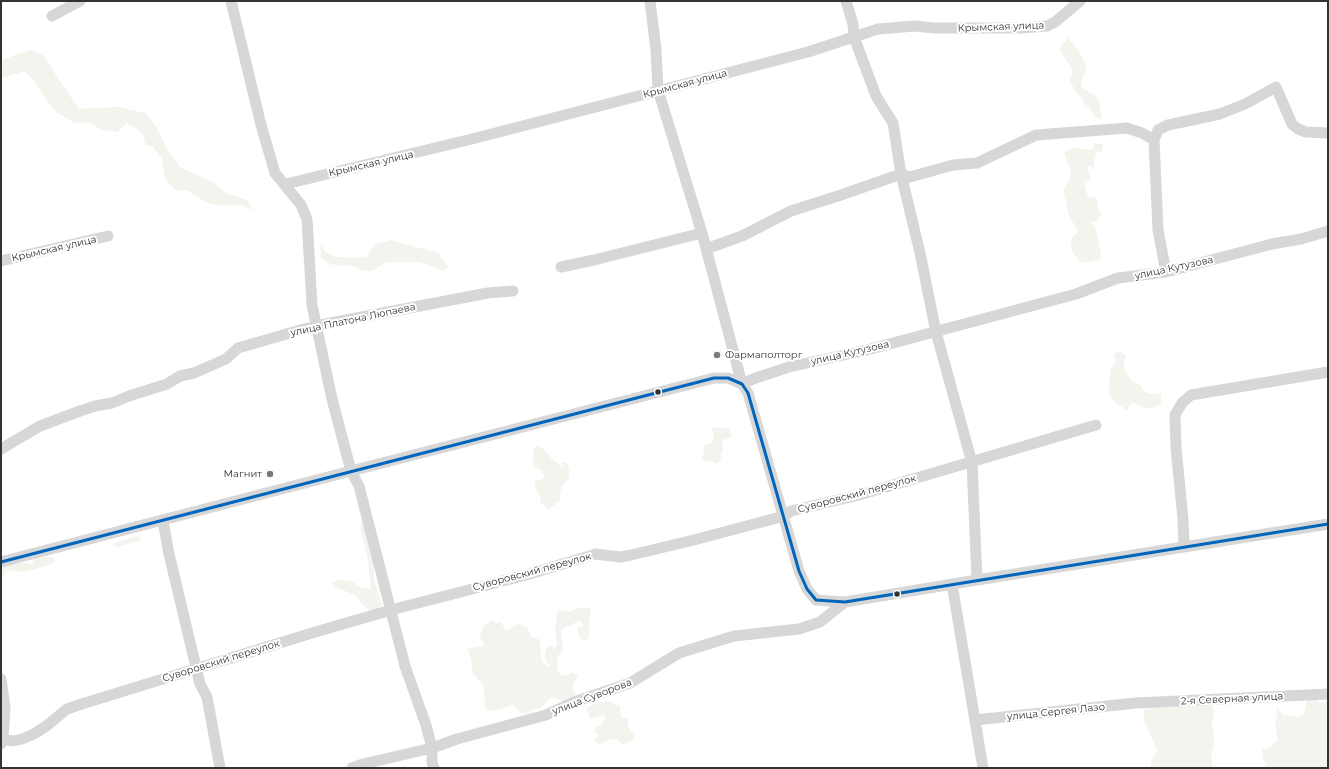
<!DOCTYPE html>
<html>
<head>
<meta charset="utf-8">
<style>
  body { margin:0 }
  #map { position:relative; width:1329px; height:769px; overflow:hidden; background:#fff; font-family:Montserrat,sans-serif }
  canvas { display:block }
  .frame { position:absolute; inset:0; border:2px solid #333; pointer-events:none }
</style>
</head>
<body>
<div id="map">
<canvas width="1329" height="769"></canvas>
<div class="frame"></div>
</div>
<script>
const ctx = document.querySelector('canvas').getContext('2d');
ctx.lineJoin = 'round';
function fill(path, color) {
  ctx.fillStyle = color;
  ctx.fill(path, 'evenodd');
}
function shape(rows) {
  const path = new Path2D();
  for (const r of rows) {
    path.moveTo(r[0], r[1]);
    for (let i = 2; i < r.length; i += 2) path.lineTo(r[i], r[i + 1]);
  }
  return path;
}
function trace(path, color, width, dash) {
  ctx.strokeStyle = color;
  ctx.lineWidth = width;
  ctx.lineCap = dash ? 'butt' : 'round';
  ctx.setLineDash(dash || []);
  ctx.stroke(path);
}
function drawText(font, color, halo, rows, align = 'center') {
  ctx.font = font + ' Montserrat,sans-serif';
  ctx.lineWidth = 4;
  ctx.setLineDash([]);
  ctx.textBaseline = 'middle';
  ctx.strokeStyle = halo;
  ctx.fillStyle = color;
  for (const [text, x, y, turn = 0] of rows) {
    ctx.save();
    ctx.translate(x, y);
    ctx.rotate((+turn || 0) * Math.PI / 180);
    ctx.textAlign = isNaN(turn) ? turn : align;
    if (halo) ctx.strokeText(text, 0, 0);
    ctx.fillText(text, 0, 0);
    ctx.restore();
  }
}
const green = shape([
  [1068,38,1078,50,1087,67,1083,76,1081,87,1098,98,1102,120,1099,119,1093,115,1091,109,1085,106,1082,98,1075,91,1070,80,1073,70,1059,49],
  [33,50,44,56,57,77,79,109,117,107,146,113,156,126,166,147,181,168,211,181,228,194,247,200,253,210,241,205,222,206,207,203,188,191,175,190,165,178,161,157,152,146,146,146,142,133,127,123,117,132,101,130,88,122,75,123,57,113,47,101,34,81,25,71,1,78,1,61,17,54],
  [1095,143,1103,144,1102,151,1096,153,1093,169,1091,165,1087,168,1091,180,1084,181,1088,197,1097,198,1098,207,1101,216,1096,221,1090,223,1095,226,1101,253,1100,259,1091,262,1081,262,1073,254,1071,248,1072,237,1078,232,1069,215,1063,189,1069,181,1071,173,1064,153,1072,148,1084,149,1093,149],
  [391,240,438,253,449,268,442,271,430,265,418,262,390,262,385,263,372,271,362,270,351,265,341,266,330,264,321,258,320,245,326,252,335,257,346,257,355,258,368,256,369,251,376,244],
  [1119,351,1126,356,1123,363,1126,373,1132,381,1139,384,1144,391,1150,394,1161,394,1161,403,1153,408,1143,408,1137,404,1132,403,1127,410,1114,402,1109,393,1109,384,1111,369,1116,361,1113,354],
  [711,427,716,427,721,428,724,427,730,430,731,438,722,440,723,450,721,453,721,460,716,464,710,461,706,462,702,458,704,455,703,446,707,444,711,444,713,440,714,434],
  [537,446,543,449,553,460,563,467,562,462,567,463,569,470,569,479,563,484,561,490,560,495,561,499,549,509,541,503,540,496,535,488,535,481,545,478,541,470,533,466,533,450],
  [363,521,374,564,374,579,382,606,370,611,365,607,355,595,336,587,332,583,339,580,351,581,361,588,371,589,368,560,360,525],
  [138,536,141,540,118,547,112,544,117,542],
  [54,557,55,562,46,566,24,572,9,570,1,578,1,565,4,564,25,563,32,564,35,558],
  [586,607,591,610,589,622,589,637,586,641,581,639,578,633,578,627,583,626,582,622,579,621,562,629,561,632,563,650,557,657,558,671,561,675,566,676,571,672,578,676,573,684,573,690,576,694,563,701,556,698,550,698,540,709,533,709,527,714,521,713,512,705,500,709,487,711,485,705,484,686,473,674,471,659,467,649,484,646,484,643,480,639,481,632,485,625,493,620,496,623,501,622,506,631,517,624,525,626,530,632,530,636,540,640,541,658,543,663,548,667,551,666,546,662,545,654,547,647,552,645,554,649,557,645,555,629,557,617,556,614,560,610,571,612,575,609],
  [1315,697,1320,703,1328,702,1328,768,1267,768,1263,758,1262,750,1270,747,1278,740,1275,725,1277,719,1276,707,1285,716,1291,715,1297,717,1304,714,1307,699],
  [608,701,620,706,621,717,627,718,629,729,635,737,624,746,616,739,607,740,600,745,595,741,598,734,594,732,596,726,603,724,605,715,590,719,586,708,596,703],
  [1208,703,1213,707,1214,716,1211,723,1214,733,1214,745,1211,756,1213,768,1151,768,1151,762,1157,751,1144,720,1144,710,1152,706,1172,707]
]);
const minor = shape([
  [231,1,261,125,275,173,301,205,307,219,312,305,332,399,351,471,359,486,405,666,426,725,432,748,432,762,434,768],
  [650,1,656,50,658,90,702,233,742,384,748,393,799,571,807,589,816,600,845,602,977,580,1328,524],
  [846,1,853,24,854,37,876,96,893,123,901,174,920,253,936,332,972,463,977,580],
  [52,16,80,1],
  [1154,140,1158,230,1166,272],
  [286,184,476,138,808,52,878,29,915,26,934,28,1022,28,1047,26,1055,22,1080,1],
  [706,249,742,236,791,211,841,195,901,174,910,177,953,165,977,163,1036,135,1127,128,1142,133,1154,140,1158,130,1168,125,1220,114,1245,104,1276,87,1292,124,1298,129,1306,132,1328,133],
  [1,261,108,236],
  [561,267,594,260,702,233],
  [1,449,40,426,80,411,95,406,112,403,129,396,167,384,180,376,194,373,226,359,238,348,304,329,325,324,488,293,513,291],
  [163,521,169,554,200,684,207,697,220,768],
  [1184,547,1183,519,1176,448,1175,415,1182,403,1191,395,1328,372],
  [1,562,351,471,714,378,728,378,742,384,753,379,789,367,867,350,1076,294,1118,278,1166,272,1272,244,1301,239,1328,231],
  [952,584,983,768],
  [1,679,5,708,3,738,1,744],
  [975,720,1136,703,1328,694],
  [1,739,13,741,22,739,32,735,45,727,67,709,85,703,312,633,391,610,526,575,596,554,620,557,631,555,694,540,784,516,791,511,859,495,1096,425],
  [352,768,363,764,432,748,457,739,546,715,574,702,630,683,679,653,734,636,799,629,820,622,845,602]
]);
const bus1 = shape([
  [742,384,748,393,799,571,807,589,816,600],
  [1,562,714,378,728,378,742,384],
  [816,600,845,602,1328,524]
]);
const markers = [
  [717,355,4,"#7a7a7a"],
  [658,392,3.5,"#333"],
  [270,474,4,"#7a7a7a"],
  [897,594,3.5,"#333"]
];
const streetNames = [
  ["Крымская улица",1001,27,-2],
  ["Крымская улица",685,84,-15],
  ["Крымская улица",371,164,-13],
  ["Крымская улица",54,249,-13],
  ["улица Кутузова",1174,268,-12],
  ["улица Платона Люпаева",353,320,-12],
  ["улица Кутузова",850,353,-13],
  ["Суворовский переулок",857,494,-15],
  ["Суворовский переулок",532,572,-15],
  ["Суворовский переулок",221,661,-17],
  ["улица Суворова",592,697,-21],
  ["2-я Северная улица",1232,699,-3],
  ["улица Сергея Лазо",1056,712,-6]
];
const poiNames = [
  ["Фармаполторг",725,355],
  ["Магнит",262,474,"right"]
];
fill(green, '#f1f5ed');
trace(minor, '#d7d7d7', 11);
trace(bus1, '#0065bd', 3);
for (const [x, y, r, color] of markers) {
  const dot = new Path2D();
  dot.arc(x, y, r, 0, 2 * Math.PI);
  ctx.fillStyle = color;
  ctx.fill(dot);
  trace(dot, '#fff', 1.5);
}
drawText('10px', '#333', '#fff', streetNames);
drawText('10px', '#333', '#fff', poiNames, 'left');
</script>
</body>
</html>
